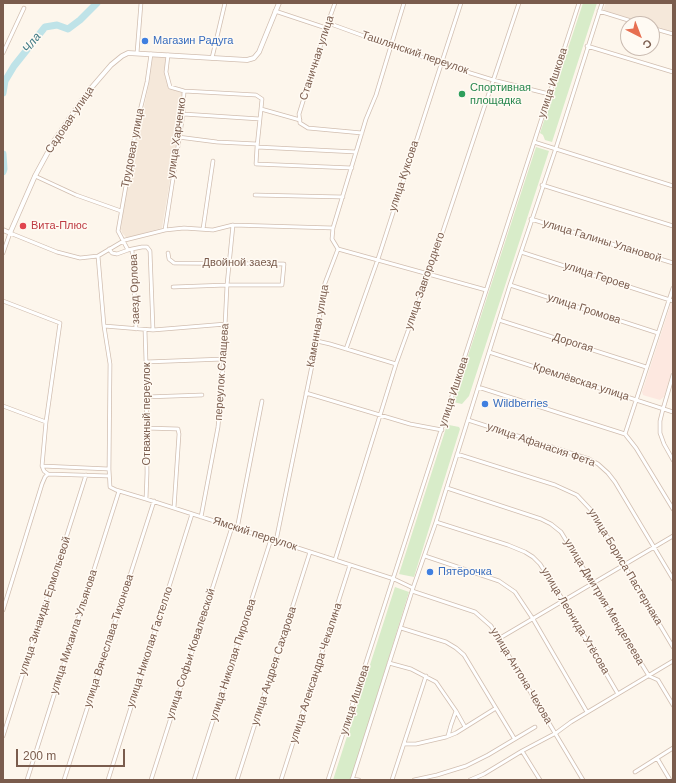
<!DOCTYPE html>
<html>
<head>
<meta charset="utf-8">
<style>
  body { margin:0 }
  #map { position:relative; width:676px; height:783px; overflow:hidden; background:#fdf6ec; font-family:Arial,sans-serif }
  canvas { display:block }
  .frame { position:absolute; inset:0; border:4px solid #7a5c4d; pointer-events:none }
  .north { position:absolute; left:620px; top:16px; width:40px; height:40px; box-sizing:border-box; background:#fffaf3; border:1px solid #cabbb1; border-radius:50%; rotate:138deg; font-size:11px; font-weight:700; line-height:16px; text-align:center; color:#7a5c4d }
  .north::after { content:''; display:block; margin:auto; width:14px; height:18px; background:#e76f51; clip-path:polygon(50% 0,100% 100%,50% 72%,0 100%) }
  .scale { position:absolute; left:16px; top:749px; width:109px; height:18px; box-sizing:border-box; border:2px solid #7a5c4d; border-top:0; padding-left:5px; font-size:12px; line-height:14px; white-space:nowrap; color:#7a5c4d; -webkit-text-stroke:3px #fffaf3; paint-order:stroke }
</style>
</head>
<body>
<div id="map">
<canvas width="676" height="783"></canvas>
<div class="frame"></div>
<div class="north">С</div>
<div class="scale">200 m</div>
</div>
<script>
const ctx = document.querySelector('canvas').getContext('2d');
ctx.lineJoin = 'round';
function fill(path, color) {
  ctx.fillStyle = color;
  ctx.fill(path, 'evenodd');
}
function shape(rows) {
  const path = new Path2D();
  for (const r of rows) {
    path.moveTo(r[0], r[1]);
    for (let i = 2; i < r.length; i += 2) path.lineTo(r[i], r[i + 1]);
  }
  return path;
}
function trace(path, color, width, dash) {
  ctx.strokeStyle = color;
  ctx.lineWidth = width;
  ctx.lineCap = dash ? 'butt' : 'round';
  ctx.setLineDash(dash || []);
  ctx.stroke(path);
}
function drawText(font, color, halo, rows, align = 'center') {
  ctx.font = font + ' Arial,sans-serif';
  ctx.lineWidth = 3;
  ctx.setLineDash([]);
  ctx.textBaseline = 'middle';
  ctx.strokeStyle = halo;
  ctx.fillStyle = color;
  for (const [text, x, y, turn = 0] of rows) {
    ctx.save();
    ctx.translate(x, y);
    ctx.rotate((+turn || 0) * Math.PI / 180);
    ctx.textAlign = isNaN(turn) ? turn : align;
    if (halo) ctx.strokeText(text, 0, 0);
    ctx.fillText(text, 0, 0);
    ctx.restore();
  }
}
const residential = shape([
  [606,3,673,3,673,32,652,25,652,24,648,24,603,10],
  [153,56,167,57,165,76,169,88,182,93,181,115,162,228,127,238,122,233,121,229,124,204,149,83]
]);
const commercial = shape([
  [673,297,673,368,664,397,660,400,646,396,643,395,642,392]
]);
const green = shape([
  [583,3,597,3,552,142,545,140,543,135,540,133],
  [536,147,549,151,469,396,462,404,453,402],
  [449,425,459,427,460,429,414,577,399,574,446,428],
  [395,587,409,592,351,780,333,780]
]);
const river = shape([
  [3,93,5,81,14,66,45,27,57,25,68,29,80,20,97,3],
  [3,154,4,169,3,172]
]);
const minor = shape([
  [335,3,326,28,299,114,300,123,308,128,362,133],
  [275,11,326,28],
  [599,11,641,24],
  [328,23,441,64,493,80,549,94],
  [652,28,673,34],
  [587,46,673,72],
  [3,53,24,8],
  [137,53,141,3],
  [168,55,166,72,170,87,184,91,256,95,262,99,261,109,300,120],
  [212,58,225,3],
  [261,109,257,147,356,152],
  [183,114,260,119],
  [178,137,217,142,257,144],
  [534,142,673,186],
  [257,147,256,164,352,168],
  [35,176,76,195,121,211],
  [542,185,673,226],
  [255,195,343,197],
  [531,219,673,263],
  [203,229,213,161],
  [165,230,183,114,184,91],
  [109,249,112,253,117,254,128,250],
  [132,249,128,250,118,231,137,123,147,82,151,54],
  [338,249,486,290],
  [521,252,673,301],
  [3,253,10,233,57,252,80,258,98,256,125,240,165,230,184,228,213,230,233,225,333,228],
  [168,253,169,259,174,263,284,264,282,285,227,285,173,287],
  [98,256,104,326,110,364,109,469,110,487,116,490,146,499,394,579,413,588],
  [510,285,658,333],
  [673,288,625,434,636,448,673,509],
  [3,301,60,323,46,422,42,466,44,471,48,474,109,476],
  [499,320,646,367],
  [104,326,153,330,226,324],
  [136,329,132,249,142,247,147,247,150,251,153,330],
  [145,330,146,362,147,473,146,499],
  [317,341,330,344,396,364],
  [346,349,378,259,461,3],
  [489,352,673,412],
  [146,362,224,359],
  [673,375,663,409,660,421,660,433,664,444,673,460],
  [478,387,625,434],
  [306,393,410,424,442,430],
  [146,397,202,395],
  [3,406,46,422],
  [468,420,589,459,598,464,608,473,615,482,673,579],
  [146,428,178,429,179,434,174,508],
  [457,454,555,485,577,495,592,511,673,647],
  [42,466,109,469],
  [447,488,541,519,551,524,561,532,649,676,658,680,673,705],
  [201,517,218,427,223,367,227,285,233,225],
  [436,522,508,545,525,552,533,557,540,564,563,600,618,694],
  [237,529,262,401],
  [276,541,317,341,320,311,325,283,338,249,332,239,333,228,366,119,376,95,404,3],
  [425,556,499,581,515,592,533,619,587,712],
  [335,560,396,364,429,273,519,3],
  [412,591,475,612,491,626,583,780],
  [3,610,42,484,45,477,48,474],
  [401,628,446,642,456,648,464,655,514,738],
  [500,638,673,536],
  [389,663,411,669,436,682,456,711,465,727],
  [3,736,86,475],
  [448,736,451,725,456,711],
  [404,744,416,744,446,737,456,733,496,708],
  [522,751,540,780],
  [657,758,670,780],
  [635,772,673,748],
  [352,779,359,780],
  [27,780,119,491],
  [64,780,154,501],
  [108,780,192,514],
  [151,780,232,527],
  [194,780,271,539],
  [237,780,310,552],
  [281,780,350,565],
  [328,780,579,3],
  [352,780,413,588,436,522,510,285,556,148,602,3],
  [392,780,426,676],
  [414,780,437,775,466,766,488,755,535,727],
  [470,780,484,774,522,751,556,733,571,722,673,661]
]);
const tertiary = shape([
  [3,230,10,233,35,176,54,141,86,94,111,65,122,56,128,53,247,60,254,58,259,52,279,3]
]);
const markers = [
  [145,41,4,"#3f7fe0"],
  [462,94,4,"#2e9e5b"],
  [23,226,4,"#e0444e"],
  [485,404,4,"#3f7fe0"],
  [430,572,4,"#3f7fe0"]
];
const shopNames = [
  ["Магазин Радуга",153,41],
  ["Wildberries",493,404],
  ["Пятёрочка",438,572]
];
const streetNames = [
  ["Ташлянский переулок",415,53,19],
  ["Станичная улица",317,58,-72],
  ["улица Ишкова",553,83,-72],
  ["Садовая улица",70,120,-56],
  ["улица Харченко",177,138,-82],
  ["Трудовая улица",133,148,-79],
  ["улица Куксова",404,176,-72],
  ["улица Галины Улановой",602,241,17],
  ["Двойной заезд",240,263],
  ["улица Героев",597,276,18],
  ["улица Завгороднего",425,281,-71],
  ["заезд Орлова",135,289,-92],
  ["улица Громова",584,309,18],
  ["Каменная улица",318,326,-80],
  ["Дорогая",573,343,18],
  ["переулок Слащева",222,372,-86],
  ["Кремлёвская улица",581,382,18],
  ["улица Ишкова",454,392,-72],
  ["Отважный переулок",147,414,-90],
  ["улица Афанасия Фета",541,445,19],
  ["Ямский переулок",255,534,18],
  ["улица Бориса Пастернака",625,567,59],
  ["улица Дмитрия Менделеева",604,602,59],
  ["улица Зинаиды Ермольевой",45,606,-72],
  ["улица Леонида Утёсова",575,621,59],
  ["улица Михаила Ульянова",74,632,-72],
  ["улица Вячеслава Тихонова",109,641,-72],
  ["улица Николая Гастелло",150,647,-72],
  ["улица Софьи Ковалевской",191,654,-72],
  ["улица Николая Пирогова",233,660,-72],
  ["улица Андрея Сахарова",274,666,-72],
  ["улица Александра Чекалина",316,673,-72],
  ["улица Антона Чехова",521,676,59],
  ["улица Ишкова",355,700,-72]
];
const leisureNames = [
  ["Спортивная",470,88],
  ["площадка",470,101]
];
const healthNames = [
  ["Вита-Плюс",31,226]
];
const waterNames = [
  ["Чла",32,43,-52]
];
fill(residential, '#f5e8da');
fill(commercial, '#fde8e0');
fill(green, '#d8ecc9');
trace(river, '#bfe3e8', 7);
trace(minor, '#d1beb0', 4.5);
trace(tertiary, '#d1beb0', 5.5);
trace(minor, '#fff', 3);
trace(tertiary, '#fff', 4);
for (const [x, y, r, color] of markers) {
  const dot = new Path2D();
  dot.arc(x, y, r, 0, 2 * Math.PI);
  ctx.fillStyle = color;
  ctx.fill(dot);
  trace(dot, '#fffaf3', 1.5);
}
drawText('11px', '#366cbe', '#fffaf3', shopNames, 'left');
drawText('11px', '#7a5c4d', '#fffaf3', streetNames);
drawText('11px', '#27864d', '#fffaf3', leisureNames, 'left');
drawText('11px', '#be3a42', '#fffaf3', healthNames, 'left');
drawText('italic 12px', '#437c86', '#fffaf3', waterNames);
</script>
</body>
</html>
